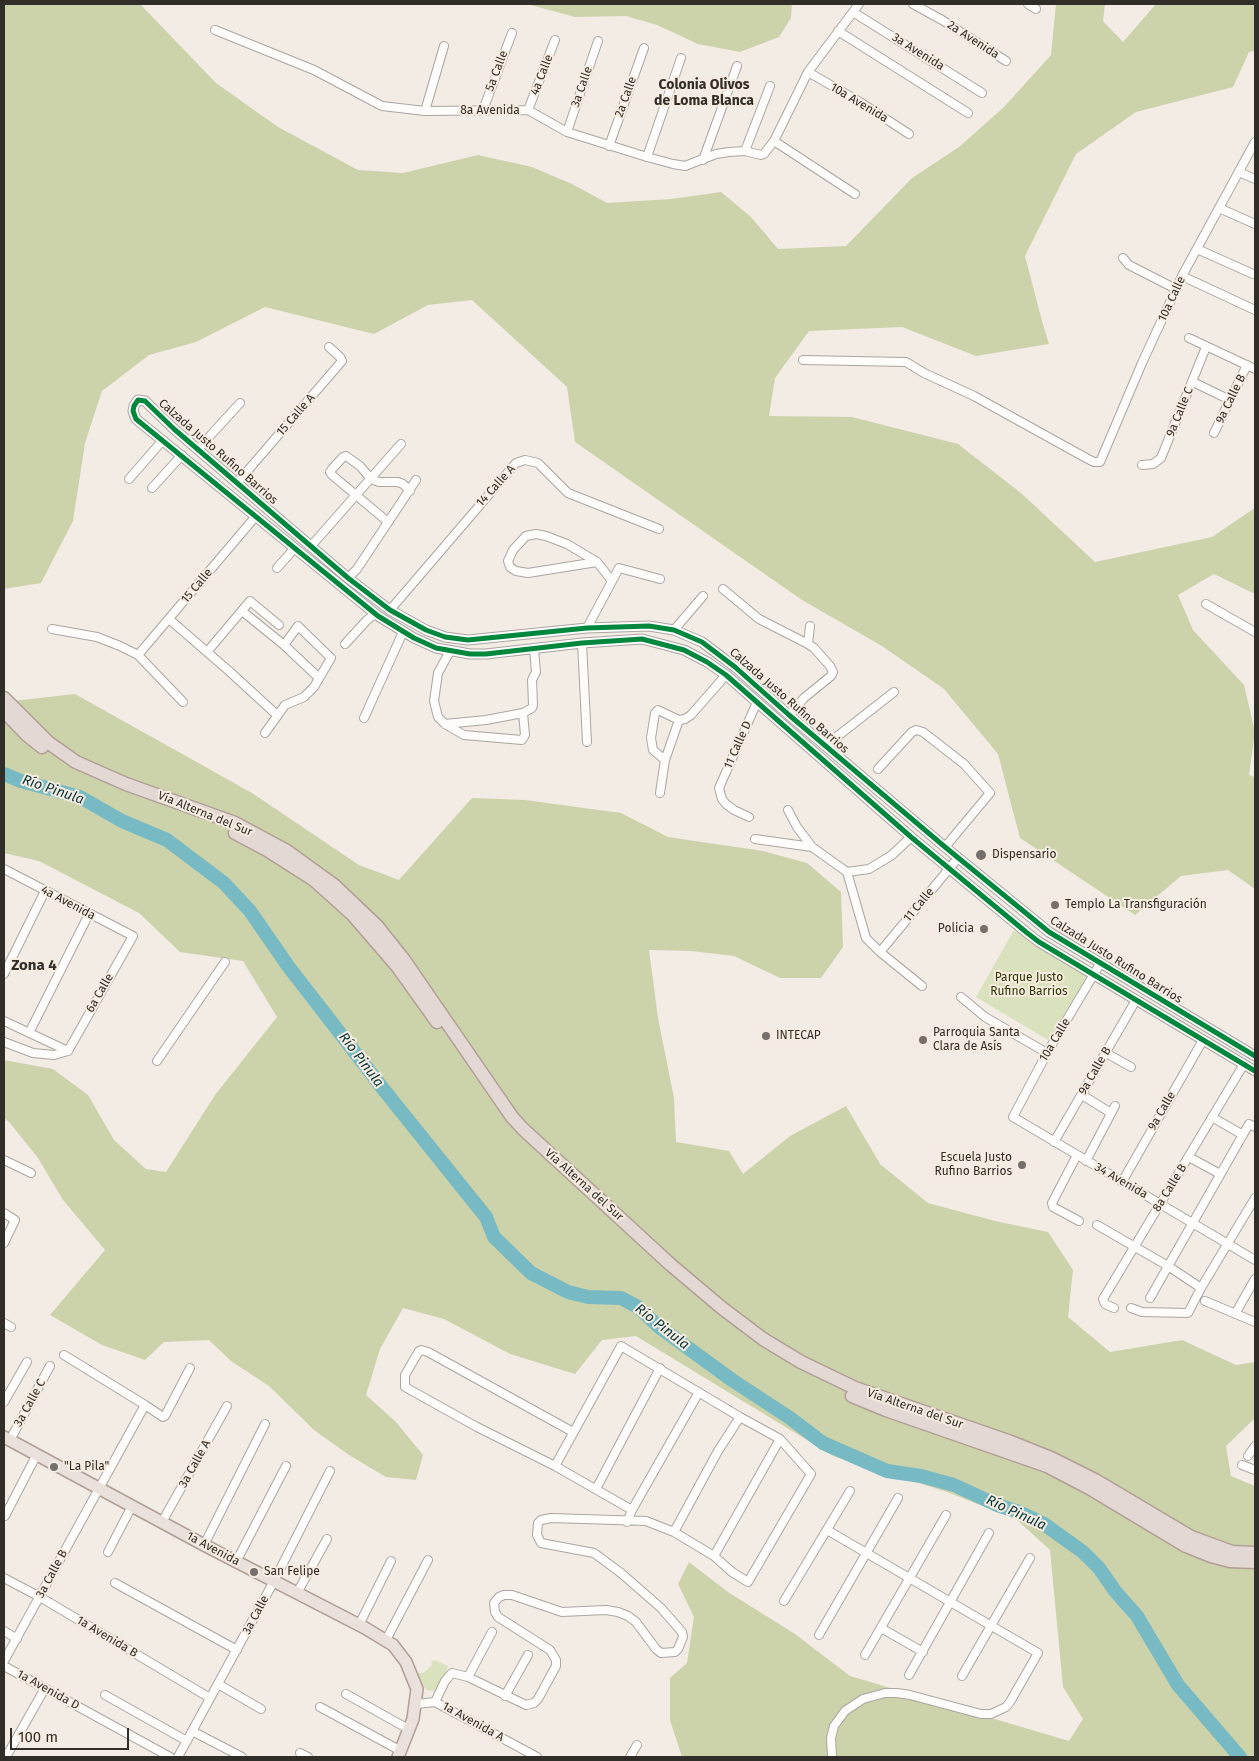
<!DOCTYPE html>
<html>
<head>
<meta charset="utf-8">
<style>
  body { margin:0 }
  #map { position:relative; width:1259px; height:1761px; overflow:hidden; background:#f2ece5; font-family:"Fira Sans",sans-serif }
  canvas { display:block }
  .frame { position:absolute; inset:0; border:5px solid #312d29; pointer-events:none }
  .scale { position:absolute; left:10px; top:1728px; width:119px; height:22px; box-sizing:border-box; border:2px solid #312d29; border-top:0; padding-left:6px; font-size:15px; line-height:18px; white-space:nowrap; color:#312d29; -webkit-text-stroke:4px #f7ece0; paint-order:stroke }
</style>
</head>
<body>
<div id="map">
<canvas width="1259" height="1761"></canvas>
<div class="frame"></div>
<div class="scale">100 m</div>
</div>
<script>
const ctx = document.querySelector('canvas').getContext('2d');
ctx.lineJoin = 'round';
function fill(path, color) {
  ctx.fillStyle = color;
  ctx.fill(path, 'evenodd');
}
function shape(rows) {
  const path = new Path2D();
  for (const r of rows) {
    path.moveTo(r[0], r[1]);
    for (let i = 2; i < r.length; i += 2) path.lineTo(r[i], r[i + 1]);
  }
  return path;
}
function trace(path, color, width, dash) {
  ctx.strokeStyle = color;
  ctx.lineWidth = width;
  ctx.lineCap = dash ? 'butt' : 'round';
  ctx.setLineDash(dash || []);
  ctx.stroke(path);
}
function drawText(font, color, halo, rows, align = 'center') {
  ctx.font = font + ' "Fira Sans",sans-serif';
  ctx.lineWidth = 4;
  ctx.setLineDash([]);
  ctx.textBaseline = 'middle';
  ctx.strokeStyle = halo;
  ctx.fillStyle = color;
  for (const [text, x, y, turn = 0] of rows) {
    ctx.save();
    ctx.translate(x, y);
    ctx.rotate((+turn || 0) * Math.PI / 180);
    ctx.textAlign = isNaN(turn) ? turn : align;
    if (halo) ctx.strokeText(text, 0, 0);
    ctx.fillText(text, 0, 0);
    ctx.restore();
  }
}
const green = shape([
  [1014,930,1087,977,1048,1040,976,997],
  [435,1660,448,1666,445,1676,437,1690,432,1691,427,1690,424,1687,418,1673,423,1673,432,1665,431,1662]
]);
const forest = shape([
  [4,4,140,4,216,83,278,127,358,170,403,173,478,155,532,167,572,184,607,203,671,199,721,192,751,217,778,249,846,246,912,178,959,147,1004,107,1051,55,1056,4,1105,4,1103,21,1123,42,1156,4,1255,4,1255,51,1249,52,1233,87,1136,112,1076,154,1025,256,1042,321,1049,344,976,356,902,327,809,331,775,378,769,416,852,417,958,444,1021,493,1095,562,1212,537,1255,508,1255,594,1214,574,1178,595,1193,630,1244,685,1255,732,1249,775,1255,777,1255,889,1228,870,1181,876,1135,915,1020,838,998,754,944,689,882,646,802,600,575,442,567,387,472,300,428,305,374,334,265,307,196,342,149,355,102,391,85,443,73,521,41,583,4,589],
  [527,4,792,4,791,18,779,37,740,52,698,44,657,25,626,16,575,17],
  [75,694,252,793,359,865,399,880,472,798,525,800,621,813,668,837,763,851,807,863,841,892,843,947,821,978,780,978,734,956,691,951,649,950,658,1018,674,1098,676,1142,729,1151,743,1174,790,1136,846,1106,880,1164,928,1203,995,1221,1048,1232,1073,1270,1068,1317,1110,1352,1182,1340,1236,1365,1255,1362,1255,1418,1226,1446,1231,1476,1255,1486,1255,1757,682,1757,670,1720,670,1678,687,1663,694,1617,678,1584,689,1562,728,1592,795,1634,850,1676,1069,1741,1083,1719,1063,1687,1050,1550,1016,1519,947,1492,833,1456,636,1336,602,1340,575,1374,510,1354,444,1319,403,1308,380,1349,366,1395,396,1422,423,1455,416,1480,386,1477,349,1455,314,1430,269,1386,231,1361,209,1340,164,1342,145,1360,102,1345,50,1315,105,1250,63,1200,38,1158,10,1123,4,1118,4,1060,53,1069,88,1095,114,1140,146,1169,166,1172,215,1095,277,1017,243,961,180,952,139,913,39,861,4,853,4,702]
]);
const river = shape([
  [4,774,21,781,80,797,122,821,167,840,224,883,250,911,288,966,384,1090,486,1217,494,1237,531,1273,568,1292,588,1297,621,1298,638,1307,658,1326,732,1380,790,1418,823,1443,887,1471,921,1476,954,1485,997,1505,1019,1512,1044,1524,1083,1552,1099,1568,1115,1591,1137,1616,1178,1685,1240,1757]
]);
const minor = shape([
  [913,4,942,20,1006,61],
  [1028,4,1036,9],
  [853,12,982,93],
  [215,30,314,70,382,106,425,111,528,110,567,132,647,157,673,164,685,166,716,154,729,152,745,151,761,155,764,154,774,141,808,72,859,4],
  [838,31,968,113],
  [808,72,860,102,909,134],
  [483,110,512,33],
  [528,110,555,40],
  [425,111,444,46],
  [567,132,598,41],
  [774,141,855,194],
  [609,146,644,48],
  [745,151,770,86],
  [647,157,681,58],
  [703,160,737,66],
  [1239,172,1255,179],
  [1219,208,1255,224],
  [1197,249,1253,274],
  [1123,258,1129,265,1176,289],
  [1182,276,1255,310],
  [1189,338,1255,369],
  [803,360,906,362,924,373,974,396,1088,459,1094,462,1100,462,1142,363,1182,276,1255,142],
  [1193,382,1230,400],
  [1214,433,1247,365],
  [198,449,240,403],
  [1142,465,1153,464,1161,458,1206,347],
  [129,479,163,440],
  [237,483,342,361,340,357,329,347],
  [152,488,182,455],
  [388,522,332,475,330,472,332,469,343,457,346,456,360,466,371,479,379,482,398,482,403,484,410,491],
  [311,546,401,444],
  [597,562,528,573,516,571,510,567,508,561,513,550,526,536,536,534,546,536,567,544,597,562,612,581],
  [277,568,294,549],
  [348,578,357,569,416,480],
  [723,589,759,619,808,644],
  [1206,604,1255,632],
  [390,610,516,463,525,460,538,463,568,493,659,529],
  [242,611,284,645,319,678],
  [169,619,229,671,277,715],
  [587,628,619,568,660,579],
  [52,629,97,637,120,646,138,655,183,702],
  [674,630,703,596],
  [582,643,587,742],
  [345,644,367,620,375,614],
  [450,651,438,673,434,701,438,717,445,724,464,735,522,740,525,735,523,713,532,708,533,705,532,680,536,672,534,649],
  [207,652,250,601,279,625],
  [138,655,256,516],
  [789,715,804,698,831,676,833,672,830,666,814,648,808,644,810,626],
  [364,718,403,632],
  [445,724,486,720,523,713],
  [265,733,285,705,304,697,314,687,331,658,298,626,284,645],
  [825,746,894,692],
  [665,760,653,750,651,738,655,713,658,710,679,720,685,719,691,715,726,675],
  [878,769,912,732,916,730,923,732,964,764,990,793,945,847],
  [660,793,665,760,679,720],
  [788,810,797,827,812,847,847,872,866,938,880,952,922,986],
  [749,817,734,810,726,804,722,799,719,788,757,702],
  [755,839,812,847],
  [4,869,133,936,68,1051],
  [847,872,869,869,892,855,911,837],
  [880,952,958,858],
  [1100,964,1047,1053,1013,1117,1255,1260],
  [4,974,45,891],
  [961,997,985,1017,1047,1053],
  [4,1021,68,1051],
  [29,1033,89,914],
  [4,1042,33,1053,54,1055,68,1051],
  [1106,1053,1131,1067],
  [157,1061,225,962],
  [1082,1095,1111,1113],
  [1212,1117,1243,1135],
  [1054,1142,1136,1000],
  [1077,1155,1052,1203,1053,1207,1079,1221],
  [1189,1157,1220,1174],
  [4,1160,31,1173],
  [1086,1161,1115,1106],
  [1122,1182,1203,1040],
  [4,1213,15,1220,4,1243],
  [1097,1225,1168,1266,1201,1288,1188,1313,1142,1312,1131,1308],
  [1201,1288,1255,1198],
  [1150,1298,1249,1124,1255,1127],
  [1205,1301,1255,1322],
  [1114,1308,1105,1304,1103,1299,1244,1064],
  [1235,1314,1255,1279],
  [4,1323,11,1327],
  [64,1355,145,1405],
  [4,1402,27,1362],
  [573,1432,428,1352,421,1350,419,1351,405,1375,405,1387,477,1427,555,1466,632,1510],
  [10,1440,50,1366],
  [1248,1456,1255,1446],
  [1242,1465,1255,1470],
  [596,1489,660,1368],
  [5,1516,37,1454],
  [162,1522,227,1406],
  [627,1522,632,1510,699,1392],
  [827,1530,1038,1653,1010,1702,1006,1707,991,1714,981,1714,910,1695,897,1693,885,1693,863,1699,845,1711,834,1726,831,1738,832,1757],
  [674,1532,718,1451,740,1417],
  [204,1545,265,1424],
  [108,1552,132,1506],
  [714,1556,780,1439],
  [236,1562,286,1466],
  [4,1578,40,1597,210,1698],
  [115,1583,237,1650],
  [297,1593,327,1539],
  [784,1601,850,1491],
  [359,1625,391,1561],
  [881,1628,923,1652],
  [4,1631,17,1639],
  [819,1635,898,1498],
  [386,1640,428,1560],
  [865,1655,946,1515],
  [4,1661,145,1405,163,1417,165,1416,190,1368],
  [4,1666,170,1757],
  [909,1675,989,1533],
  [962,1676,1030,1558],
  [468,1677,492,1632],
  [218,1684,261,1709],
  [346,1694,410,1730],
  [105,1695,187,1741],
  [505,1696,528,1655],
  [435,1702,445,1681,452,1673,468,1677,526,1705,534,1703,538,1699,556,1666,556,1660,550,1650,498,1617,495,1612,494,1603,499,1597,504,1595,512,1595,562,1612,606,1610,618,1612,628,1616,636,1622,656,1649,661,1653,675,1652,678,1649,683,1637,682,1632,661,1608,621,1573,594,1553,541,1543,537,1535,538,1523,541,1520,551,1518,646,1521,674,1532,714,1556,732,1572,748,1582,811,1474,780,1439,740,1417,621,1346,555,1466],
  [435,1702,537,1757],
  [416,1704,435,1702],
  [320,1707,401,1751],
  [192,1731,242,1757],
  [300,1753,308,1757],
  [6,1757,45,1688],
  [178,1757,274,1581,330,1471],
  [630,1757,637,1745]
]);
const tertiary = shape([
  [1255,1056,1049,932,945,847,789,715,735,667,702,642,674,630,649,626,587,628,468,640,445,637,426,630,390,610,348,578,174,429,145,401,138,400,134,406,133,411,136,419,378,616,414,638,436,648,470,654,486,654,582,643,642,639,684,650,707,662,726,675,911,837,1026,932,1039,942,1255,1071]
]);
const primary = shape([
  [4,1437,204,1545,365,1628,393,1645,406,1662,417,1689,413,1719,398,1757]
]);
const trunk = shape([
  [4,698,49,743,76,762,126,784,235,823,287,851,334,885,377,926,404,960,512,1117,523,1129,671,1265,722,1308,763,1339,801,1362,855,1388,1011,1442,1051,1458,1095,1480,1191,1537,1232,1552,1255,1553],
  [4,711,27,735,42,747],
  [235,833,267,850,314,880,353,915,397,966,437,1022],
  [852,1396,886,1410,1047,1466,1091,1489,1186,1546,1211,1556,1230,1561,1255,1562]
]);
const cycleway = shape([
  [1255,1056,1049,932,945,847,789,715,735,667,702,642,674,630,649,626,587,628,468,640,445,637,426,630,390,610,348,578,174,429,145,401,138,400,134,406,133,411,136,419,378,616,414,638,436,648,470,654,486,654,582,643,642,639,684,650,707,662,726,675,911,837,1026,932,1039,942,1255,1071]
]);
const markers = [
  [981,855,6,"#75706b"],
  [1055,905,5,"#75706b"],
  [984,929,5,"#75706b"],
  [766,1036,5,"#75706b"],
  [923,1040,5,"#75706b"],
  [1022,1165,5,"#75706b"],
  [54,1467,5,"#75706b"],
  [254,1572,5,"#75706b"]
];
const streetNames = [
  ["2a Avenida",973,40,33],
  ["3a Avenida",918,52,32],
  ["5a Calle",497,71,-69],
  ["4a Calle",542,75,-69],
  ["3a Calle",582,87,-71],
  ["2a Calle",626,97,-70],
  ["10a Avenida",859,103,31],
  ["8a Avenida",490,111],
  ["10a Calle",1172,299,-65],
  ["9a Calle B",1231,399,-64],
  ["9a Calle C",1180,412,-68],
  ["15 Calle A",296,415,-49],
  ["Calzada Justo Rufino Barrios",218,452,41],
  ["14 Calle A",496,486,-48],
  ["15 Calle",197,586,-50],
  ["Calzada Justo Rufino Barrios",789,701,41],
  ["11 Calle D",738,745,-66],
  ["Vía Alterna del Sur",205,814,22],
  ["4a Avenida",68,903,28],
  ["11 Calle",919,905,-50],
  ["Calzada Justo Rufino Barrios",1116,960,32],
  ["6a Calle",100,993,-60],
  ["10a Calle",1055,1040,-59],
  ["9a Calle B",1095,1071,-60],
  ["9a Calle",1162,1111,-60],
  ["34 Avenida",1121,1181,30],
  ["Vía Alterna del Sur",584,1185,42],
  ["8a Calle B",1170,1188,-58],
  ["3a Calle C",30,1403,-61],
  ["Vía Alterna del Sur",915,1409,19],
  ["3a Calle A",195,1464,-61],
  ["1a Avenida",213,1549,28],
  ["3a Calle B",52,1574,-62],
  ["3a Calle",256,1615,-62],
  ["1a Avenida B",107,1637,31],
  ["1a Avenida D",48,1690,29],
  ["1a Avenida A",473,1722,29]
];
const poiNames = [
  ["Dispensario",992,855],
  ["Templo La Transfiguración",1065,905],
  ["Policia",974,929,"right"],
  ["Parroquia Santa",933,1033],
  ["Clara de Asís",933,1047],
  ["INTECAP",776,1036],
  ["Escuela Justo",1012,1158,"right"],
  ["Rufino Barrios",1012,1172,"right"],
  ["\"La Pila\"",64,1467],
  ["San Felipe",264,1572]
];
const parkNames = [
  ["Parque Justo",1029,978],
  ["Rufino Barrios",1029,992]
];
const neighbourhoodNames = [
  ["Colonia Olivos",704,85],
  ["de Loma Blanca",704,101]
];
const waterNames = [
  ["Río Pinula",53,790,19],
  ["Río Pinula",361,1060,53],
  ["Río Pinula",662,1327,38],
  ["Río Pinula",1016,1513,25]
];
const quarterNames = [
  ["Zona 4",34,966]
];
fill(green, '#dae1bd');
fill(forest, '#ccd3ab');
trace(river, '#77bac3', 14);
trace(minor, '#aaa6a1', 10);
trace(tertiary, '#aaa6a1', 11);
trace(primary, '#b19f96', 14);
trace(trunk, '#b19f96', 15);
trace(minor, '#fdfcfb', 8);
trace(tertiary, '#fdfcfb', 9);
trace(primary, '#eae1dd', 11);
trace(trunk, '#e4d8d4', 12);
trace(cycleway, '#00873e', 5);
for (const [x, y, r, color] of markers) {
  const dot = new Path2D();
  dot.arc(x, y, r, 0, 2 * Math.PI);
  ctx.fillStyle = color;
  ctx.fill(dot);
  trace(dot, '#f7ece0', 2);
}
drawText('12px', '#312d29', '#f7ece0', streetNames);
drawText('12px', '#312d29', '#f7ece0', poiNames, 'left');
drawText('12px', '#2d3803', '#f7ece0', parkNames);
drawText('bold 14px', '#312d29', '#f7ece0', neighbourhoodNames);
drawText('italic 14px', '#07373e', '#f7ece0', waterNames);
drawText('bold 15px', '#312d29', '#f7ece0', quarterNames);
</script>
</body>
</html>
